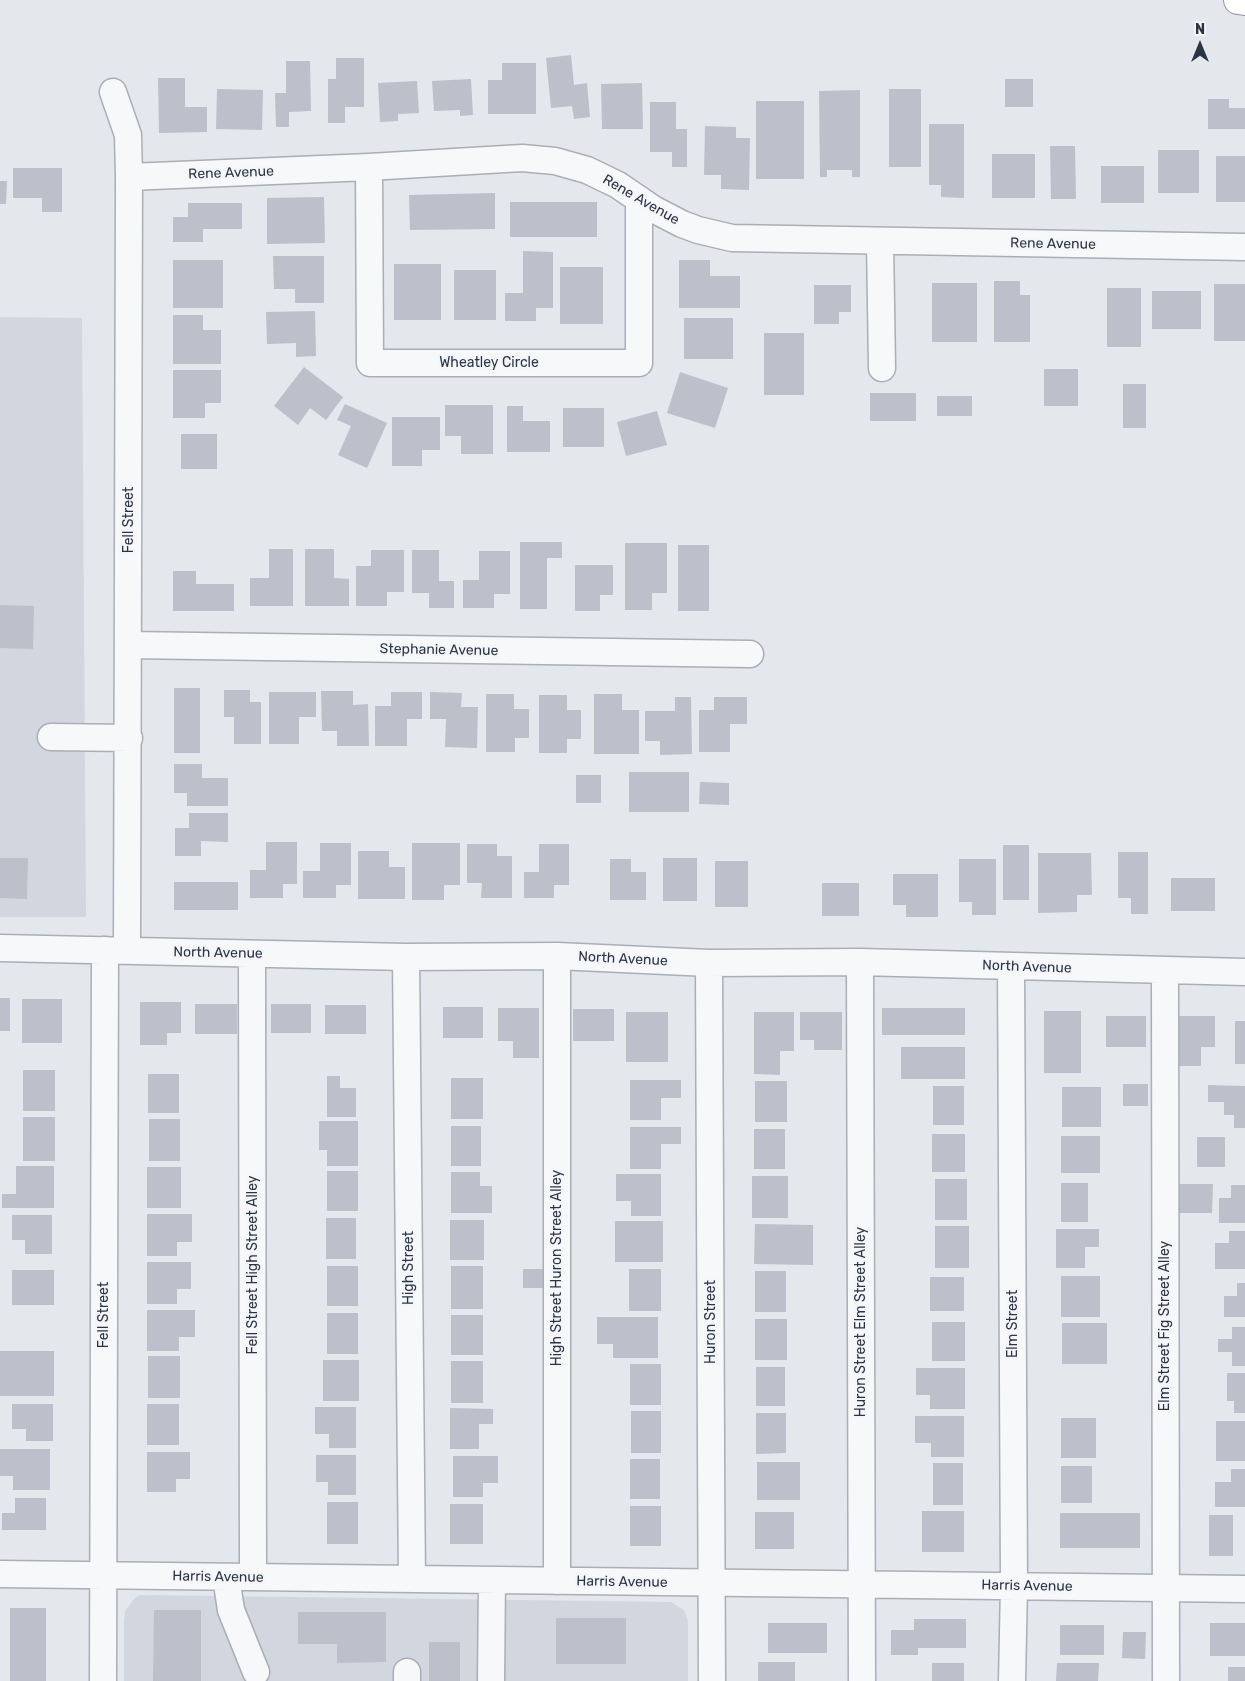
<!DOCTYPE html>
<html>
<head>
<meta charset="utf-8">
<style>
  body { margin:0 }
  #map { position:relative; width:1245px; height:1681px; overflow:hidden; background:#e4e7ec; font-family:Rubik,sans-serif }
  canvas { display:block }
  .north { position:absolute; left:1175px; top:20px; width:50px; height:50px; -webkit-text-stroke:4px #f4f6f9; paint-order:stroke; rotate:0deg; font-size:14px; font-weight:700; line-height:20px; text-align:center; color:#2b3445 }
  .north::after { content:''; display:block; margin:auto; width:18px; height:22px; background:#2b3445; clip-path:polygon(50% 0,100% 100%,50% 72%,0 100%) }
</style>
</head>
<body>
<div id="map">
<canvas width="1245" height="1681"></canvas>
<div class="north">N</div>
</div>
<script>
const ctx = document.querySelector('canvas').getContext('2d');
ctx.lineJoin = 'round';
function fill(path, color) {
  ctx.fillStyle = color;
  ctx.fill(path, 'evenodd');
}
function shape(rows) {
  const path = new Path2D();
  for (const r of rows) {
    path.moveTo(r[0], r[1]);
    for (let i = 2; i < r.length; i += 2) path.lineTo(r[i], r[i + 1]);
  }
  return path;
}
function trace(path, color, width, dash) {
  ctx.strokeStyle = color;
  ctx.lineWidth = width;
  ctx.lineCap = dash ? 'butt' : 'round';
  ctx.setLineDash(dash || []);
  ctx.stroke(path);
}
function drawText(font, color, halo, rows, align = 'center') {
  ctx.font = font + ' Rubik,sans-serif';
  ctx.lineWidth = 5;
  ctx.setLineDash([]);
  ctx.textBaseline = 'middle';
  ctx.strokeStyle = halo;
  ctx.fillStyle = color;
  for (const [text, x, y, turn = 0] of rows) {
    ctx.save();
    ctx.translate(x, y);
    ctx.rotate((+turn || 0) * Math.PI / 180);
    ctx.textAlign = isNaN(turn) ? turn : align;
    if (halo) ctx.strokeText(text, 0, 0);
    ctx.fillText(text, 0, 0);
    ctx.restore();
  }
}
const built = shape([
  [0,317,82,318,86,917,0,917],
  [139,1595,671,1602,684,1610,688,1621,688,1681,124,1681,124,1622,125,1611,134,1599]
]);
const building = shape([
  [571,55,574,85,587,83,590,117,574,119,572,106,551,108,546,58],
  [336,58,364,58,364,107,345,107,345,123,328,123,328,79,336,79],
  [286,61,310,61,311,111,289,112,289,127,276,127,275,93,286,93],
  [502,63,536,63,536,114,488,114,488,80,502,80],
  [158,78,185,78,185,107,207,107,207,132,159,133],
  [471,79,473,115,460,116,460,110,434,111,432,81],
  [1005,79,1033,79,1033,107,1005,107],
  [417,81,419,113,398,114,398,121,380,122,378,83],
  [642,83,643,129,602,129,601,84],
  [217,89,263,90,262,130,216,129],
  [889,89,921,89,921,167,889,167],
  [860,90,860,177,852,177,852,170,827,170,827,177,820,177,819,91],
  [1208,99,1229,99,1229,108,1245,108,1245,129,1208,129],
  [756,101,804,101,804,179,756,179],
  [650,102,676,102,676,129,687,129,687,167,672,167,672,152,650,152],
  [929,124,964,124,964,198,941,197,941,185,929,185],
  [705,126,736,127,736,138,750,138,749,190,721,189,721,175,704,175],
  [1050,146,1075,146,1076,199,1051,199],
  [1158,150,1199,150,1199,193,1158,193],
  [992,154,1035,154,1035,198,992,198],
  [1216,156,1245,156,1245,202,1216,202],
  [1101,166,1144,166,1144,203,1101,203],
  [13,168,62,168,62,212,42,212,42,198,13,198],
  [0,181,7,181,6,204,0,204],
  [495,193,495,229,410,230,409,195],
  [324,197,325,243,267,244,267,198],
  [510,202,597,202,597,237,510,237],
  [188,203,242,203,242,229,203,229,203,242,173,242,173,217,188,217],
  [523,251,553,252,553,308,536,308,536,321,505,321,505,293,523,293],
  [273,256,324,256,324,303,295,303,295,289,274,289],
  [173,260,223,260,223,308,173,308],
  [679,260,710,260,710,276,740,276,740,308,679,308],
  [394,264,441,264,441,320,394,320],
  [560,267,603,267,603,324,560,324],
  [454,270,496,270,496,320,454,320],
  [994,281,1020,281,1020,295,1030,295,1030,342,994,342],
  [932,283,977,283,977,342,932,342],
  [1214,284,1245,284,1245,341,1214,341],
  [814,285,851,285,851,312,839,312,839,324,814,324],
  [1107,288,1141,288,1141,347,1107,347],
  [1152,291,1201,291,1201,329,1152,329],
  [315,311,316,356,296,357,296,343,267,344,266,312],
  [173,315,203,315,203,330,221,330,221,364,173,364],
  [684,318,733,318,733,359,684,359],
  [764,333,804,333,804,395,764,395],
  [304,367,343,397,326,420,310,408,298,425,274,406],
  [1044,369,1078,369,1078,406,1044,406],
  [173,370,221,370,221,403,205,403,205,418,173,418],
  [680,372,728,388,715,428,667,413],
  [1123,384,1146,384,1146,428,1123,428],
  [870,393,916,393,916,421,870,421],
  [937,396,972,396,972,416,937,416],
  [345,404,387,423,367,468,338,455,351,426,337,420],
  [445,405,493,405,493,454,461,454,461,436,445,436],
  [507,406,523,406,523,421,550,421,550,452,507,452],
  [563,408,604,408,604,447,563,447],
  [657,411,667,445,626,456,617,422],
  [392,417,440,417,440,450,422,450,422,466,392,466],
  [181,434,217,434,217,469,181,469],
  [520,542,562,542,562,558,547,558,547,609,520,609],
  [625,543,667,543,667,593,652,593,652,610,625,610],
  [678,545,709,545,709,611,678,611],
  [269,549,293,549,293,606,250,606,250,578,269,578],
  [305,549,334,549,334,578,349,579,349,606,305,606],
  [371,550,404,550,404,592,387,592,387,606,356,606,356,566,371,566],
  [412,550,439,550,439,581,454,581,454,608,429,608,429,593,412,593],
  [479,551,510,551,510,594,494,594,494,608,463,608,463,580,479,580],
  [575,565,613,565,613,595,600,595,600,611,575,611],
  [173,571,196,571,196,584,234,584,234,611,173,611],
  [0,605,34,606,33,649,0,648],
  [174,688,200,688,200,753,174,753],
  [224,690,250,690,250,702,261,702,261,744,234,744,234,717,224,717],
  [321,691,353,691,353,705,368,704,369,746,337,746,337,731,322,731],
  [269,692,316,692,316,717,299,717,299,744,269,744],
  [391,692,422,692,422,719,407,719,407,746,375,746,375,706,391,706],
  [430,692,462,693,461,707,478,707,477,748,445,747,446,719,430,719],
  [486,694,514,694,514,709,529,709,529,738,515,738,515,752,486,752],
  [594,694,622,694,622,710,639,710,639,754,594,754],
  [539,695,567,695,567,710,581,710,581,739,567,739,567,753,539,753],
  [675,697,691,697,692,754,660,755,660,741,645,741,645,711,675,711],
  [714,697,747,697,747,724,730,724,730,752,699,752,699,710,714,710],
  [174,764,202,764,202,778,228,778,228,806,187,806,187,793,174,793],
  [629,772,689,772,689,812,629,812],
  [576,775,601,775,601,803,576,803],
  [700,782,729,783,729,805,699,804],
  [189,813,228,813,228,842,201,841,201,856,175,856,175,828,189,828],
  [266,842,297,842,297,884,283,884,283,898,250,898,250,870,266,870],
  [320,843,351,843,351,885,336,885,336,898,303,898,303,871,320,871],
  [412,843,460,843,460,885,444,885,444,900,412,900],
  [467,844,497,844,497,856,512,856,512,898,481,898,482,883,467,883],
  [539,844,569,844,569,885,554,885,554,898,524,898,524,872,539,872],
  [1003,845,1029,845,1029,900,1003,900],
  [358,851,389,851,389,867,405,867,405,899,358,899],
  [1118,852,1148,852,1148,914,1131,914,1131,898,1118,898],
  [1038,853,1091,853,1092,895,1077,895,1077,912,1038,913],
  [0,858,28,858,27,899,0,898],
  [663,858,697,858,697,901,663,901],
  [610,859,631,859,631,872,646,872,646,900,610,900],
  [959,859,996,859,996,915,972,915,972,902,959,902],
  [715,861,748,861,748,907,715,907],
  [893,874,938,874,938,917,906,917,906,905,893,905],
  [1171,878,1215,878,1215,911,1171,911],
  [174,882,238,882,238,910,174,910],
  [822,883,859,883,859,916,822,916],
  [0,998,10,998,10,1031,0,1031],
  [22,999,62,999,62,1043,22,1043],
  [140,1002,181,1002,181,1033,167,1033,167,1045,140,1045],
  [195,1004,237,1004,237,1034,195,1034],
  [271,1004,311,1004,311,1033,271,1033],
  [325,1005,366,1005,366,1034,325,1034],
  [443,1007,483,1007,483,1038,443,1038],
  [498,1008,539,1008,539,1058,513,1058,513,1041,498,1041],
  [882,1008,965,1008,965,1035,882,1035],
  [573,1009,614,1009,614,1041,573,1041],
  [1044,1011,1081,1011,1081,1073,1044,1073],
  [626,1012,668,1012,668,1062,626,1062],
  [754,1012,794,1012,794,1051,780,1051,780,1075,754,1074],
  [800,1012,842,1012,842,1050,814,1050,814,1040,800,1040],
  [1106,1016,1146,1016,1146,1047,1106,1047],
  [1172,1016,1215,1016,1215,1047,1201,1047,1201,1066,1172,1066],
  [1235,1021,1245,1021,1245,1064,1235,1064],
  [901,1047,965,1047,965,1079,901,1079],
  [23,1070,55,1070,55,1111,23,1111],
  [148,1074,179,1074,179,1113,148,1113],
  [327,1076,340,1076,340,1088,356,1088,356,1117,327,1117],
  [451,1078,483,1078,483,1119,451,1119],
  [630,1080,681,1080,681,1098,661,1098,661,1120,630,1120],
  [755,1081,787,1081,787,1122,755,1122],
  [1123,1084,1148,1084,1148,1106,1123,1106],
  [1208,1085,1245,1086,1245,1128,1234,1128,1234,1115,1224,1115,1224,1102,1208,1102],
  [933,1086,964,1086,964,1125,933,1125],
  [1062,1087,1101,1087,1101,1127,1062,1127],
  [23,1117,55,1117,55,1161,23,1161],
  [149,1119,180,1119,180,1161,149,1161],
  [319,1121,358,1121,358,1166,327,1166,327,1150,319,1150],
  [451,1126,481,1126,481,1166,451,1166],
  [630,1127,681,1127,681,1144,661,1144,661,1169,630,1169],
  [754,1129,785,1129,785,1169,754,1169],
  [932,1134,965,1134,965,1172,932,1172],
  [1061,1136,1100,1136,1100,1173,1061,1173],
  [1197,1137,1225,1137,1225,1167,1197,1167],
  [16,1166,54,1166,54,1208,2,1208,2,1194,16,1194],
  [147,1167,181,1167,181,1208,147,1208],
  [327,1171,358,1171,358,1211,327,1211],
  [451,1172,480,1172,480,1186,492,1186,492,1213,451,1213],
  [616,1174,661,1174,661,1216,631,1216,631,1201,616,1201],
  [752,1176,788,1176,788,1218,752,1218],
  [935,1179,967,1179,967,1220,935,1220],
  [1061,1183,1088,1183,1088,1222,1061,1222],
  [1174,1184,1213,1184,1212,1213,1174,1213],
  [1231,1185,1245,1185,1245,1223,1219,1223,1219,1198,1231,1198],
  [147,1214,192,1214,192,1242,177,1242,177,1256,147,1256],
  [12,1215,52,1215,52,1254,25,1254,25,1240,12,1240],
  [326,1218,356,1218,356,1259,326,1259],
  [450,1220,484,1220,484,1260,450,1260],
  [615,1221,663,1221,663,1262,615,1262],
  [755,1224,813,1225,813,1265,754,1264],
  [935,1226,969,1226,969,1268,935,1268],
  [1056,1229,1099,1229,1099,1247,1085,1247,1085,1268,1056,1268],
  [1229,1231,1245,1231,1245,1269,1215,1269,1215,1243,1229,1243],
  [147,1262,191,1262,191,1289,177,1289,177,1304,147,1304],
  [327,1266,358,1266,358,1306,327,1306],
  [451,1266,483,1266,483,1309,451,1309],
  [523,1269,543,1269,543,1288,523,1288],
  [629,1269,661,1269,661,1311,629,1311],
  [12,1270,54,1270,54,1305,12,1305],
  [755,1271,786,1271,786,1312,755,1312],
  [1061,1276,1100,1276,1100,1317,1061,1317],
  [930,1277,964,1277,964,1311,930,1311],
  [1237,1283,1245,1283,1245,1317,1224,1317,1224,1296,1237,1296],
  [147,1310,195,1310,195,1337,179,1337,179,1351,147,1351],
  [327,1313,358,1313,358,1354,327,1354],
  [451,1315,483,1315,483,1355,451,1355],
  [597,1317,658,1317,658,1358,613,1358,613,1344,597,1344],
  [755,1319,787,1319,787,1360,755,1360],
  [932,1322,965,1322,965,1361,932,1361],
  [1062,1323,1107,1323,1107,1364,1062,1364],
  [1232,1327,1245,1327,1245,1366,1232,1366,1232,1352,1218,1352,1218,1339,1232,1339],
  [0,1351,54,1351,54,1396,0,1396],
  [148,1356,180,1356,180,1398,148,1398],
  [323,1360,359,1360,359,1401,323,1401],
  [451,1361,483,1361,483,1403,451,1403],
  [630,1364,661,1364,661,1405,630,1405],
  [756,1367,785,1367,785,1406,756,1406],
  [916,1368,965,1368,965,1409,930,1409,930,1395,916,1395],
  [1227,1373,1245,1373,1245,1413,1234,1413,1234,1401,1227,1401],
  [12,1404,53,1404,53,1441,26,1441,26,1429,12,1429],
  [147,1404,179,1404,179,1445,147,1445],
  [315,1407,356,1407,356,1448,329,1448,329,1434,315,1434],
  [450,1408,493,1409,493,1424,479,1424,479,1449,450,1449],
  [631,1411,661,1411,661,1453,631,1453],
  [756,1413,786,1413,786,1453,756,1454],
  [915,1416,964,1416,964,1457,931,1457,931,1443,915,1443],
  [1061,1418,1096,1418,1096,1458,1061,1458],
  [1216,1421,1245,1421,1245,1461,1216,1461],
  [0,1449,50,1449,50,1490,13,1490,13,1476,0,1476],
  [147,1452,190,1452,190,1479,176,1479,176,1492,147,1492],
  [316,1455,356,1455,356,1495,328,1495,328,1482,316,1482],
  [453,1456,498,1456,498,1483,483,1483,483,1497,453,1497],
  [630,1459,660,1459,660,1499,630,1499],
  [757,1462,800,1462,800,1500,757,1500],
  [933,1463,963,1463,963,1505,933,1505],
  [1061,1466,1092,1466,1092,1503,1061,1503],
  [1231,1469,1245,1469,1245,1507,1215,1507,1215,1482,1231,1482],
  [15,1498,46,1498,46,1530,2,1530,2,1513,15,1513],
  [327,1502,358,1502,358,1544,327,1544],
  [450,1504,483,1504,483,1544,450,1544],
  [630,1506,661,1506,661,1546,630,1546],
  [922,1511,964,1511,964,1552,922,1552],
  [755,1512,794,1512,794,1549,755,1549],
  [1060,1513,1140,1513,1140,1548,1060,1548],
  [1209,1515,1233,1515,1233,1556,1209,1556],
  [10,1608,46,1608,46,1681,10,1681],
  [154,1610,201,1610,201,1681,153,1681],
  [298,1612,386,1612,386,1662,337,1663,337,1644,298,1644],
  [556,1618,626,1618,626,1664,556,1664],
  [914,1619,966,1619,966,1648,918,1648,918,1655,891,1655,891,1630,914,1630],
  [768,1623,827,1623,827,1653,768,1653],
  [1210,1623,1245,1623,1245,1656,1210,1656],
  [1060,1625,1104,1625,1104,1655,1060,1655],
  [1123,1632,1146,1632,1145,1659,1122,1658],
  [429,1642,460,1642,460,1681,429,1681],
  [758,1662,795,1662,795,1681,758,1681],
  [932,1663,964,1663,964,1681,932,1681],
  [1057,1663,1099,1663,1098,1681,1056,1681],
  [1228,1667,1245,1667,1245,1681,1228,1681]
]);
const minor = shape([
  [113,92,128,135,129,177,127,951],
  [369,167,370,363,639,363,639,199],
  [129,177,369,167,522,158,555,161,587,170,618,185,653,209,682,224,698,230,732,238,1245,247],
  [880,241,882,368],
  [129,645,750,654],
  [51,737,129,738],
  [0,948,406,957,557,956,709,963,860,962,1245,972],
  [252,954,253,1577],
  [557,956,557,1581],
  [406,957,412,1579],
  [860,962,862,1681],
  [709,963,712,1681],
  [1011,966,1014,1586,1012,1681],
  [1165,971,1166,1681],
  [0,1574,1245,1589],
  [226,1577,231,1610,256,1672],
  [103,1681,105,950],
  [407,1681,407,1672],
  [491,1681,492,1580]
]);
const highway = shape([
  [1238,0,1245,1]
]);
const streetNames = [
  ["Rene Avenue",231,173,-2],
  ["Rene Avenue",641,200,30],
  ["Rene Avenue",1053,244,1],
  ["Wheatley Circle",489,363],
  ["Fell Street",129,520,-90],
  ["Stephanie Avenue",439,650,1],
  ["North Avenue",218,953,1],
  ["North Avenue",623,959,3],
  ["North Avenue",1027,967,2],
  ["Fell Street High Street Alley",253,1265,-90],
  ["High Street",409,1268,-90],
  ["High Street Huron Street Alley",557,1268,-90],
  ["Fell Street",104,1315,-90],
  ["Huron Street",711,1322,-90],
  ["Huron Street Elm Street Alley",861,1322,-90],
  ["Elm Street",1013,1324,-90],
  ["Elm Street Fig Street Alley",1165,1326,-90],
  ["Harris Avenue",218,1577,1],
  ["Harris Avenue",622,1582,1],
  ["Harris Avenue",1027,1586,1]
];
fill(built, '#d2d6de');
fill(building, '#bbc0ca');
trace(minor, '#a9aeb7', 29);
trace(highway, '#8b94a3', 30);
trace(minor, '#f7f8fa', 26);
trace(highway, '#fff', 28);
drawText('14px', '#2b3445', '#f4f6f9', streetNames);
</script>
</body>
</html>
